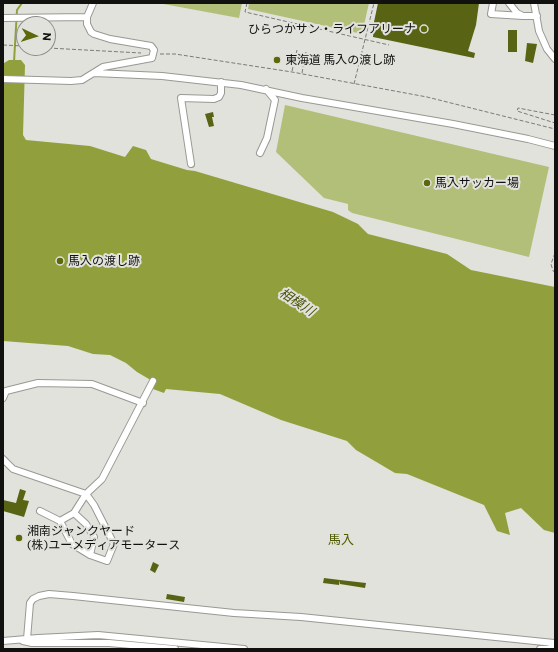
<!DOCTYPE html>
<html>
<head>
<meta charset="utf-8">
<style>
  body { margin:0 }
  #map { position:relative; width:558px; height:652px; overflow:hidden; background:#e1e2dc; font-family:Commissioner,sans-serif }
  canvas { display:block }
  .frame { position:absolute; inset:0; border:4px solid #11110f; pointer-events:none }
  .north { position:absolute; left:16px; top:16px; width:40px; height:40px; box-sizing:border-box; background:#e1e2dc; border:1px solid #8e8e8a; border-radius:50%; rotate:94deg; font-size:11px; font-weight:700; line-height:16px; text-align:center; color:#11110f }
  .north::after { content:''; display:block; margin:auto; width:14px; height:18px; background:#5d680d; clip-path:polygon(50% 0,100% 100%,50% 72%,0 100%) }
</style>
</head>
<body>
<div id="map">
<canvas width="558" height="652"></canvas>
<div class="frame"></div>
<div class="north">N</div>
</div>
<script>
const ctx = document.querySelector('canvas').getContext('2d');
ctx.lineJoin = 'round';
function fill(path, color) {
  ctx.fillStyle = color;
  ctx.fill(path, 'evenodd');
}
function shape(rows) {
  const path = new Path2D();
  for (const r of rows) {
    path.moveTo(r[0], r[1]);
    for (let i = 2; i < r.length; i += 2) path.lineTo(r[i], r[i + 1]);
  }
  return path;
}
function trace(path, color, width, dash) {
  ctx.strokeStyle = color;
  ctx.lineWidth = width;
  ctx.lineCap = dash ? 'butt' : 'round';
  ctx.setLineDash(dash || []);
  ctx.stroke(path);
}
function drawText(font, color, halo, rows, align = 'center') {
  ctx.font = font + ' Commissioner,"Noto Sans JP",sans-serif';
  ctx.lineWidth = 4;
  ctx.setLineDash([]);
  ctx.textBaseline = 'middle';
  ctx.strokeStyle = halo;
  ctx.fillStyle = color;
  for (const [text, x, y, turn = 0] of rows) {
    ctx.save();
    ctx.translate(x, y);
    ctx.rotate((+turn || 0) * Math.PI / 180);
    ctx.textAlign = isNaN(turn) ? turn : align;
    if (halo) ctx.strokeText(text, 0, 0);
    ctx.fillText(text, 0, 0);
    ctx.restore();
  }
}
const green = shape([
  [158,3,242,3,239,18],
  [249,3,369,3,362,34,248,9],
  [285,105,549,167,529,257,352,213,348,210,348,204,324,198,276,152]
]);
const water = shape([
  [9,60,21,60,25,65,23,135,26,140,90,146,125,157,133,146,146,150,151,159,187,170,195,171,333,212,358,224,368,234,447,254,471,270,555,287,555,533,544,530,521,508,505,513,510,535,497,531,484,505,407,474,395,473,356,450,347,441,281,420,220,394,166,389,164,393,153,389,154,382,137,372,126,363,110,355,93,354,68,346,3,341,3,133,4,63]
]);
const stream = shape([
  [14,62,17,10,22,3]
]);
const building = shape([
  [378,3,479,3,476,25,468,51,475,53,474,58,373,37,374,23,374,22],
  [508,30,517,30,517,52,508,52],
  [527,43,537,44,533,63,525,61],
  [213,112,214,117,212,117,214,126,209,127,205,114],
  [20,489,26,491,23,500,29,501,24,517,3,511,3,500,16,503],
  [153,562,159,565,155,573,150,570],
  [324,578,340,580,339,585,323,583],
  [340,580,366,583,365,588,340,584],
  [167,594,185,597,184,602,166,599]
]);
const path = shape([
  [247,3,245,12,389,45],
  [3,45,24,46],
  [48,48,141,53],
  [160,54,175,54,292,72,427,97,555,129],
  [292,71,297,50],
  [302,73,306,52],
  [354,84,374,3],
  [555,115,518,108,517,111,555,123],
  [555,253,551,264,553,271,555,272]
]);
const minor = shape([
  [493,3,491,14,523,16],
  [509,3,517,13,523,16,537,16],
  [534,3,539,31,547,49,555,59],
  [3,18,87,17],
  [94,73,162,76,241,85,302,98,453,124,528,139,555,146],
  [3,79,71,81,82,80,103,67,152,58,154,50,151,46,110,39,94,34,91,32,87,24,87,17,93,3],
  [260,153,267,138,275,100,266,89],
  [191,164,181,98,214,99,219,97,221,93,221,82],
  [3,398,6,391,38,383,92,384,143,403],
  [3,459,13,469,86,494,102,479,153,381],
  [40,511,60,521,72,544,90,555,107,561,114,544,94,505,86,494,74,513,60,521],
  [74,513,86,524,94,537,90,555],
  [27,639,30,603,33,599,39,596,49,594,73,596,234,613,301,617,554,643,550,649,540,649],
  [3,641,38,638,98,635,244,649],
  [23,641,32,643,109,643,175,649]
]);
const markers = [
  [424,29,4,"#5d680d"],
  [277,60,4,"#5d680d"],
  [427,183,4,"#5d680d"],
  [60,261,4,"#5d680d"],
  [19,538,4,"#5d680d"]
];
const poiNames = [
  ["ひらつかサン・ライフアリーナ",416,29,"right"],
  ["東海道 馬入の渡し跡",285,60],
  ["馬入サッカー場",435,183],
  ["馬入の渡し跡",68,261],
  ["湘南ジャンクヤード",27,531],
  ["(株)ユーメディアモータース",27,545]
];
const waterNames = [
  ["相模川",297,302,33]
];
const neighbourhoodNames = [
  ["馬入",341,540]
];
fill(green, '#b2bf78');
fill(water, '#91a03d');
trace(stream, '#91a03d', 2);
fill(building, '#586314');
trace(minor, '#989993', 8);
trace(path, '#7a7b77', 1, [4, 2]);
trace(minor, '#fff', 6);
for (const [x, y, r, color] of markers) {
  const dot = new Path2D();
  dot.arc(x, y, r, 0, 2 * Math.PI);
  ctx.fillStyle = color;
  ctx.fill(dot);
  trace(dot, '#e1e2dc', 1.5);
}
drawText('12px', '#11110f', '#e1e2dc', poiNames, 'left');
drawText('italic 13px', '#495207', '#e1e2dc', waterNames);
drawText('13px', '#505a04', '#e1e2dc', neighbourhoodNames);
</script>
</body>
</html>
